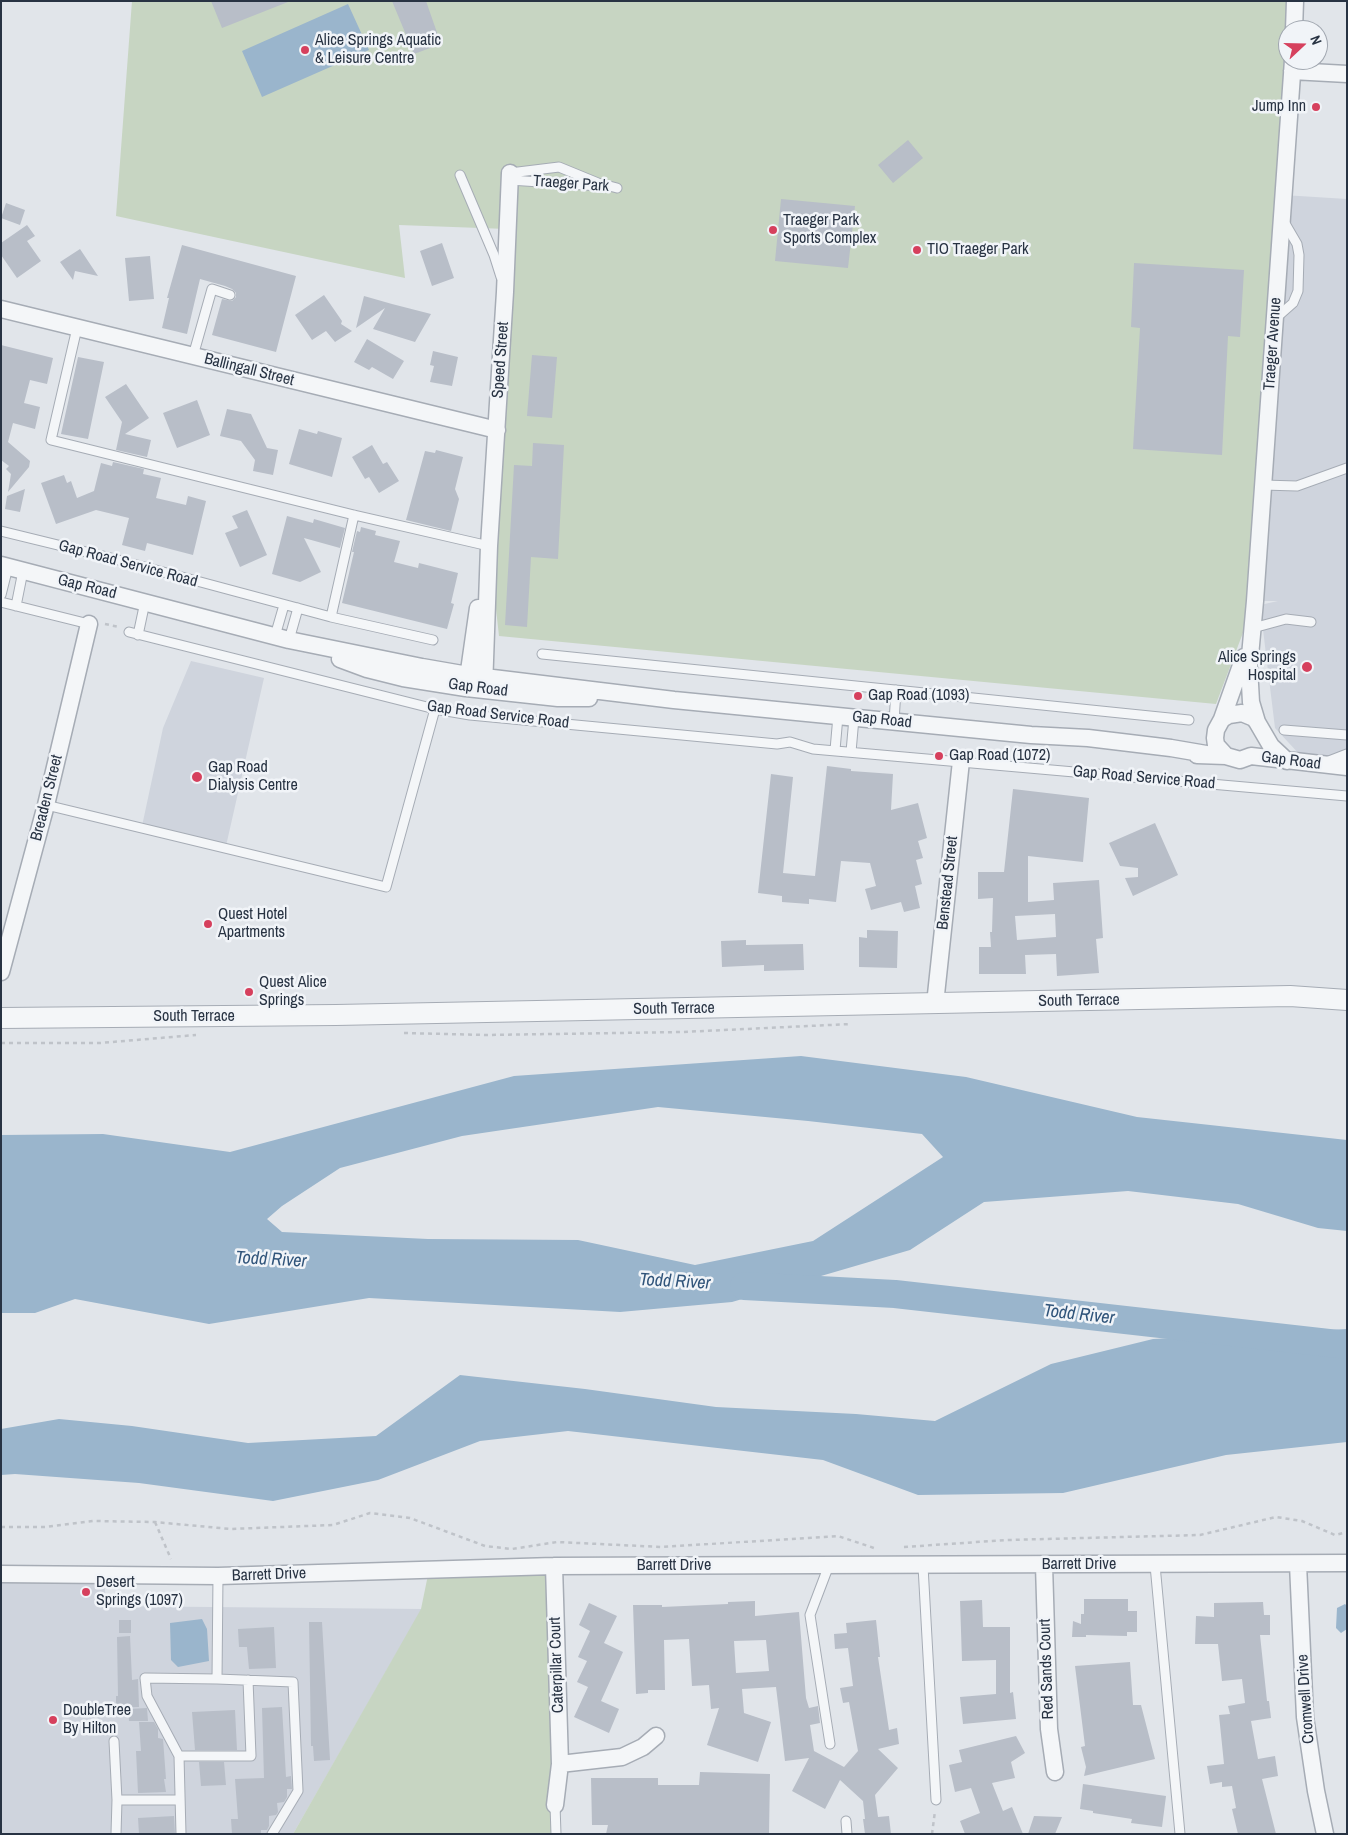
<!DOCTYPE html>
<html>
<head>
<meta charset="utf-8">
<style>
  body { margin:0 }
  #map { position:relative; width:1348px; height:1835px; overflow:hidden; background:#e1e5ea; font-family:"Archivo Narrow",sans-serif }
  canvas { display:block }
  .frame { position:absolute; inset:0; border:2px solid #283343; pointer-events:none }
  .north { position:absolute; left:1278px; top:20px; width:50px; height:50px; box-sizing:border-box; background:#f1f4f8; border:1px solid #a1a7b0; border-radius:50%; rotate:69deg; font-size:14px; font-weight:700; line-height:20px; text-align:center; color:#283343 }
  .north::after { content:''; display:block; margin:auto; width:18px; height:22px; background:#d6405d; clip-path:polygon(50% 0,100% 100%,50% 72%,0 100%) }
</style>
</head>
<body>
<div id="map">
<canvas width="1348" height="1835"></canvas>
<div class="frame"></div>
<div class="north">N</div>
</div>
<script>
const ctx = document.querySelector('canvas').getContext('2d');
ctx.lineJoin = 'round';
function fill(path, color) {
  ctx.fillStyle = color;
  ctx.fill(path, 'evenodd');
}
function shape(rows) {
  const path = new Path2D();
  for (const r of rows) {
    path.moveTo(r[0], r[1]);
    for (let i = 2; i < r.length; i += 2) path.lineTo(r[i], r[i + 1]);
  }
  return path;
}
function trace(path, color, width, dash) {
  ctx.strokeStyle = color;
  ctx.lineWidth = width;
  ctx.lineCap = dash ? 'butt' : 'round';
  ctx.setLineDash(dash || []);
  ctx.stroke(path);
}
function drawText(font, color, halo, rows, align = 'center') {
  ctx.font = font + ' "Archivo Narrow",sans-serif';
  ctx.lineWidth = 5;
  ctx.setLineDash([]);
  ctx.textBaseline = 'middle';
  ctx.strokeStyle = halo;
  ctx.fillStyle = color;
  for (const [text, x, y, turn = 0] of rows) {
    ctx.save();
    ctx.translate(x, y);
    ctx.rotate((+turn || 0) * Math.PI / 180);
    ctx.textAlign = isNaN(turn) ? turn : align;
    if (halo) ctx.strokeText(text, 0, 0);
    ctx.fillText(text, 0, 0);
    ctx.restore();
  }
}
const built = shape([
  [1283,195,1347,199,1347,760,1301,756,1275,728,1260,605,1278,601,1255,601],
  [191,661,264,678,226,846,142,826,163,728],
  [1,1574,104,1575,106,1606,422,1609,293,1834,1,1834]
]);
const green = shape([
  [132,1,1295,1,1288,30,1288,60,1255,601,1216,704,499,636,489,546,507,229,399,225,405,278,116,216],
  [554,1566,560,1764,551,1834,293,1834,421,1609,429,1570]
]);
const water = shape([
  [348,4,369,50,262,97,242,51],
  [801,1056,966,1077,1137,1117,1347,1140,1347,1231,1318,1228,1238,1204,1128,1191,984,1202,910,1250,732,1302,620,1312,369,1298,209,1324,75,1299,35,1313,1,1313,1,1135,103,1134,230,1152,514,1076],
  [658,1107,808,1121,922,1134,943,1157,813,1241,695,1265,578,1240,428,1239,282,1232,267,1219,282,1206,340,1168,462,1136],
  [1347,1329,1347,1442,1226,1455,1063,1493,918,1495,823,1460,568,1431,480,1441,378,1480,273,1501,139,1483,15,1474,1,1475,1,1429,59,1419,132,1426,248,1443,376,1436,460,1375,585,1389,716,1407,856,1414,935,1421,1051,1364,1153,1339],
  [1345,1604,1347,1606,1347,1629,1341,1633,1336,1628,1337,1608],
  [202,1619,207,1629,209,1661,178,1667,171,1660,170,1623]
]);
const river = shape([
  [744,1286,895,1294,1347,1345]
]);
const building = shape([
  [211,1,288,1,288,2,222,28],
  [392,1,426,1,441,44,414,54],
  [908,140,923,158,893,183,878,165],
  [781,199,855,206,848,268,775,261],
  [6,203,25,210,20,225,1,218],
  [27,225,35,236,27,241,41,261,17,278,1,255,1,243],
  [442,243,454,278,432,286,420,251],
  [182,245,296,276,276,352,212,335,222,299,232,301,236,297,236,293,232,289,225,286,200,279,187,334,162,328,169,298,167,298],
  [80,249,98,276,75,271,73,280,60,262],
  [150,256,154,299,129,301,125,258],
  [1134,263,1244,270,1240,337,1228,336,1222,455,1133,449,1140,328,1131,327],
  [324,295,342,321,341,324,352,331,335,342,326,331,312,340,295,315],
  [364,296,392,304,431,314,415,342,373,329,385,308,356,328],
  [367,339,404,361,393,379,372,367,369,370,354,362],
  [1,345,53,358,47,384,30,380,24,403,40,407,35,429,13,423,8,442,30,461,29,467,8,492,11,474,6,469,9,466,1,460],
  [433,351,458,357,452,386,430,382,434,366,430,365],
  [532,355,557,357,552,418,527,416],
  [78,357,104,362,88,439,61,434],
  [126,384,149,418,125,434,151,440,147,457,116,450,122,422,105,397],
  [197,400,210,435,177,448,163,413],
  [227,409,251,414,267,448,278,450,273,475,253,471,255,460,241,441,220,436],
  [299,429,317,434,318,431,342,438,332,477,289,464],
  [533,443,564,445,558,559,531,557,527,627,505,625,514,465,532,466],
  [372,445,383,464,387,462,399,481,379,493,369,477,365,479,352,457],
  [436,450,463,457,455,489,459,499,451,531,406,520,425,451,435,453],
  [113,462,144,469,143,474,161,478,156,498,186,505,188,496,206,501,193,555,147,543,145,551,122,545,129,518,96,510,56,524,41,483,64,475,67,483,71,481,77,498,94,491,101,463,112,466],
  [25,489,20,512,5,509,7,496],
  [247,510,267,555,240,567,225,533,238,528,232,516],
  [287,516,313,523,314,519,345,528,340,548,304,538,321,572,300,582,272,574],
  [361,527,376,531,375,535,400,541,394,562,418,568,419,563,458,573,451,603,454,604,447,629,342,603,354,552,352,552,357,531,360,532],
  [827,766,851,769,851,771,893,774,891,810,918,803,927,838,918,841,923,858,916,860,922,884,915,886,920,908,904,912,901,902,871,910,865,889,876,886,870,863,841,861,836,902,809,899,809,904,782,902,782,896,758,893,771,774,793,777,783,873,815,876],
  [1013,789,1089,798,1083,862,1028,856,1028,902,1054,900,1053,883,1099,880,1103,938,1096,939,1099,973,1057,976,1056,954,1025,955,1026,974,979,974,979,947,991,947,990,932,992,932,993,898,978,899,978,872,1004,872],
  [1055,914,1056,937,1017,940,1015,916],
  [1155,823,1178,875,1133,896,1125,878,1138,877,1138,868,1120,866,1109,843],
  [867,930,898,931,897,968,859,967,859,937,867,938],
  [746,940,746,945,803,944,804,970,764,971,764,965,722,967,721,941],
  [1084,1599,1128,1599,1128,1611,1137,1611,1137,1632,1127,1632,1127,1636,1086,1635,1086,1637,1072,1637,1073,1621,1081,1624,1081,1614,1084,1614],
  [982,1600,983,1627,1010,1627,1010,1693,1013,1692,1016,1719,963,1724,960,1697,996,1694,996,1660,962,1661,960,1601],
  [755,1601,755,1616,799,1612,806,1698,809,1708,818,1706,820,1723,810,1725,814,1751,844,1767,858,1751,849,1702,843,1703,840,1688,853,1686,848,1648,835,1649,834,1634,847,1633,846,1623,876,1620,880,1657,878,1657,889,1730,897,1728,899,1744,878,1749,898,1768,875,1795,878,1817,889,1816,891,1834,865,1834,863,1819,865,1819,863,1801,840,1780,825,1809,792,1791,809,1758,785,1761,776,1687,742,1689,744,1713,771,1722,758,1762,707,1745,719,1708,711,1709,709,1685,692,1686,689,1639,664,1640,665,1690,648,1690,648,1693,636,1694,633,1605,662,1605,662,1607,728,1604,728,1602],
  [766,1640,769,1671,736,1673,734,1641],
  [1263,1602,1264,1615,1270,1615,1270,1635,1260,1635,1267,1701,1269,1701,1271,1718,1251,1721,1258,1759,1275,1756,1278,1776,1262,1779,1276,1834,1238,1834,1232,1809,1236,1808,1232,1786,1222,1787,1222,1782,1210,1784,1207,1766,1224,1764,1219,1715,1230,1714,1228,1706,1245,1703,1242,1679,1222,1681,1218,1644,1195,1644,1196,1616,1214,1617,1214,1603],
  [589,1603,617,1616,604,1643,623,1652,601,1701,619,1709,609,1733,574,1717,588,1687,577,1682,587,1661,578,1657,590,1631,579,1625],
  [119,1620,131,1620,131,1633,119,1633],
  [309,1622,322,1622,330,1760,314,1761,313,1746,311,1746],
  [274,1627,276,1668,249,1669,247,1647,239,1647,238,1629],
  [130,1636,132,1680,138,1679,139,1707,116,1708,116,1696,118,1696,117,1637],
  [1130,1662,1133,1705,1141,1705,1155,1759,1084,1776,1086,1767,1081,1747,1085,1746,1075,1666],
  [282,1707,286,1777,291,1776,292,1789,287,1789,287,1797,284,1802,277,1803,278,1812,276,1815,269,1816,269,1826,267,1830,261,1830,261,1834,232,1834,231,1819,238,1819,235,1779,264,1778,262,1708],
  [147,1708,148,1721,129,1721,128,1709],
  [235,1710,237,1750,195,1750,192,1712],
  [139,1722,154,1722,158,1729,158,1738,163,1739,166,1779,164,1779,166,1792,138,1793,136,1751,141,1751],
  [1016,1736,1025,1753,1011,1762,1015,1778,992,1783,1003,1811,1012,1807,1023,1834,965,1834,960,1821,980,1813,971,1788,955,1792,949,1765,962,1762,959,1750],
  [199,1762,224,1762,226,1785,201,1786],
  [700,1772,770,1774,769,1834,606,1834,608,1825,592,1825,591,1778,658,1778,658,1785,699,1785],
  [1083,1784,1166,1796,1162,1827,1131,1823,1132,1819,1093,1813,1093,1811,1080,1809],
  [174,1816,175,1834,139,1834,138,1818],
  [1034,1816,1062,1817,1055,1834,1028,1834]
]);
const path = shape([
  [105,624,119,627],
  [404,1033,487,1035,682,1032,851,1024],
  [1,1043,100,1043,196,1035],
  [155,1522,171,1559],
  [1,1527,45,1527,93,1521,155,1522,230,1529,333,1525,370,1513,410,1518,485,1546,512,1549,557,1542,662,1547,838,1536,874,1548],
  [904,1547,1007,1540,1200,1535,1276,1517,1302,1521,1335,1535,1347,1532],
  [932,1834,935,1811]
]);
const service = shape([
  [510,173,559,167,598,183,617,188],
  [460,175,494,255,501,277],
  [510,180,599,186],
  [1276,318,1293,303,1298,291,1299,255,1297,244,1283,220],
  [77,328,51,440,354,515,489,546],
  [193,356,212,289,230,295],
  [1263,485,1297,486,1347,468],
  [1,531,111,558,331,617,433,640],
  [1,595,8,567],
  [1,602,89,624],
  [16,606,23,571],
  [331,617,354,515],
  [1253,628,1286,619,1311,622],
  [129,632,435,709,470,715,777,744,790,742,813,749,1347,796],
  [138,635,145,602],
  [275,636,284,605],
  [289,640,298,608],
  [542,654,1189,720],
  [894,722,896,690],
  [1284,730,1347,735],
  [835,750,838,716],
  [851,752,854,718],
  [1329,761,1347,754],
  [46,805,386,887,435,709],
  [829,1565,810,1615,830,1744],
  [1155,1565,1180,1834],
  [923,1566,936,1800],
  [218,1576,217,1679,293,1682,298,1791,272,1834],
  [114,1741,117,1800,116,1834],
  [179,1756,147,1696,145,1678,217,1679],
  [117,1800,180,1800],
  [555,1805,556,1834],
  [846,1821,847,1834],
  [181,1834,179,1756,251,1756,248,1680]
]);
const minor = shape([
  [1294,30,1295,1],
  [1292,71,1347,74],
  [1,309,497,430],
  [1,565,289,640,422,667,468,675,674,700,1031,735,1088,738,1171,748,1206,754],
  [340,659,367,669,403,678,466,688,558,698,589,698],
  [467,685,478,608],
  [484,689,489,546,505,292,510,173],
  [1222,719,1244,657],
  [1197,755,1226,756,1240,760,1251,756,1347,767],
  [1226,756,1216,745,1215,738,1216,730,1222,719,1229,715,1242,713,1254,718,1257,722],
  [1287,761,1271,746,1257,722,1251,702,1249,667,1255,601,1293,60],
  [1,972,46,805,89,624],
  [935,1004,961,761],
  [1298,1564,1305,1717,1316,1791,1325,1834],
  [1044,1565,1049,1729,1055,1772],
  [554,1566,560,1764,555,1805],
  [1,1574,218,1576,554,1566,1347,1563],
  [560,1764,622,1757,643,1747,656,1736]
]);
const tertiary = shape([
  [1,1018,336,1015,1290,996,1347,1000]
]);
const markers = [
  [305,50,5,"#d6405d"],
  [1316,107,5,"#d6405d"],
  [773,230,5,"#d6405d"],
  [917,250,5,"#d6405d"],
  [1307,667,6,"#d6405d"],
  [858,696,5,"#d6405d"],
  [939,756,5,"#d6405d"],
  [197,777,6,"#d6405d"],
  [208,924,5,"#d6405d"],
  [249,992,5,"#d6405d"],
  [86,1592,5,"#d6405d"],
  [53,1720,5,"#d6405d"]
];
const poiNames = [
  ["Alice Springs Aquatic",315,41],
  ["& Leisure Centre",315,59],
  ["Jump Inn",1306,107,"right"],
  ["Traeger Park",783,221],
  ["Sports Complex",783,239],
  ["TIO Traeger Park",927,250],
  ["Alice Springs",1296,658,"right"],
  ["Hospital",1296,676,"right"],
  ["Gap Road (1093)",868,696],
  ["Gap Road (1072)",949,756],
  ["Gap Road",208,768],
  ["Dialysis Centre",208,786],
  ["Quest Hotel",218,915],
  ["Apartments",218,933],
  ["Quest Alice",259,983],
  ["Springs",259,1001],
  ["Desert",96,1583],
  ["Springs (1097)",96,1601],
  ["DoubleTree",63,1711],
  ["By Hilton",63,1729]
];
const streetNames = [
  ["Traeger Park",571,184,4],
  ["Traeger Avenue",1273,344,-86],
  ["Speed Street",501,360,-86],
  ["Ballingall Street",249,370,14],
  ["Gap Road Service Road",128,564,15],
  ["Gap Road",87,587,14],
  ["Gap Road",478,688,7],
  ["Gap Road Service Road",498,715,7],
  ["Gap Road",882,720,6],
  ["Gap Road",1291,761,7],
  ["Gap Road Service Road",1144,778,5],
  ["Breaden Street",47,798,-76],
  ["Benstead Street",948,883,-84],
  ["South Terrace",1079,1001,-1],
  ["South Terrace",674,1009,-1],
  ["South Terrace",194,1017],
  ["Barrett Drive",1079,1565],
  ["Barrett Drive",674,1566],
  ["Barrett Drive",269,1575,-2],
  ["Caterpillar Court",557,1665,-92],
  ["Red Sands Court",1047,1669,-92],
  ["Cromwell Drive",1306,1699,-94]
];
const waterNames = [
  ["Todd River",271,1260,3],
  ["Todd River",675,1282,3],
  ["Todd River",1079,1315,6]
];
fill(built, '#cfd4dd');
fill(green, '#c7d5c2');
fill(water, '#9ab5cc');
trace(river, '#9ab5cc', 28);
fill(building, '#b8bec8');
trace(service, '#a6acb5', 11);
trace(minor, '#a6acb5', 19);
trace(tertiary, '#a6acb5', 22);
trace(path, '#bfc3c9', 2.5, [4, 4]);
trace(service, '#f4f6f8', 9);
trace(minor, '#f4f6f8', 16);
trace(tertiary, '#f4f6f8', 20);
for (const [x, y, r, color] of markers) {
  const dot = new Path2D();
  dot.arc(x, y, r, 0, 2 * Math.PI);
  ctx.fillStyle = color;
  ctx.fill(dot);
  trace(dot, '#f1f4f8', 2);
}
drawText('16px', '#283343', '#f1f4f8', poiNames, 'left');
drawText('16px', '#283343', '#f1f4f8', streetNames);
drawText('italic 18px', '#30547a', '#f1f4f8', waterNames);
</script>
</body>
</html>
